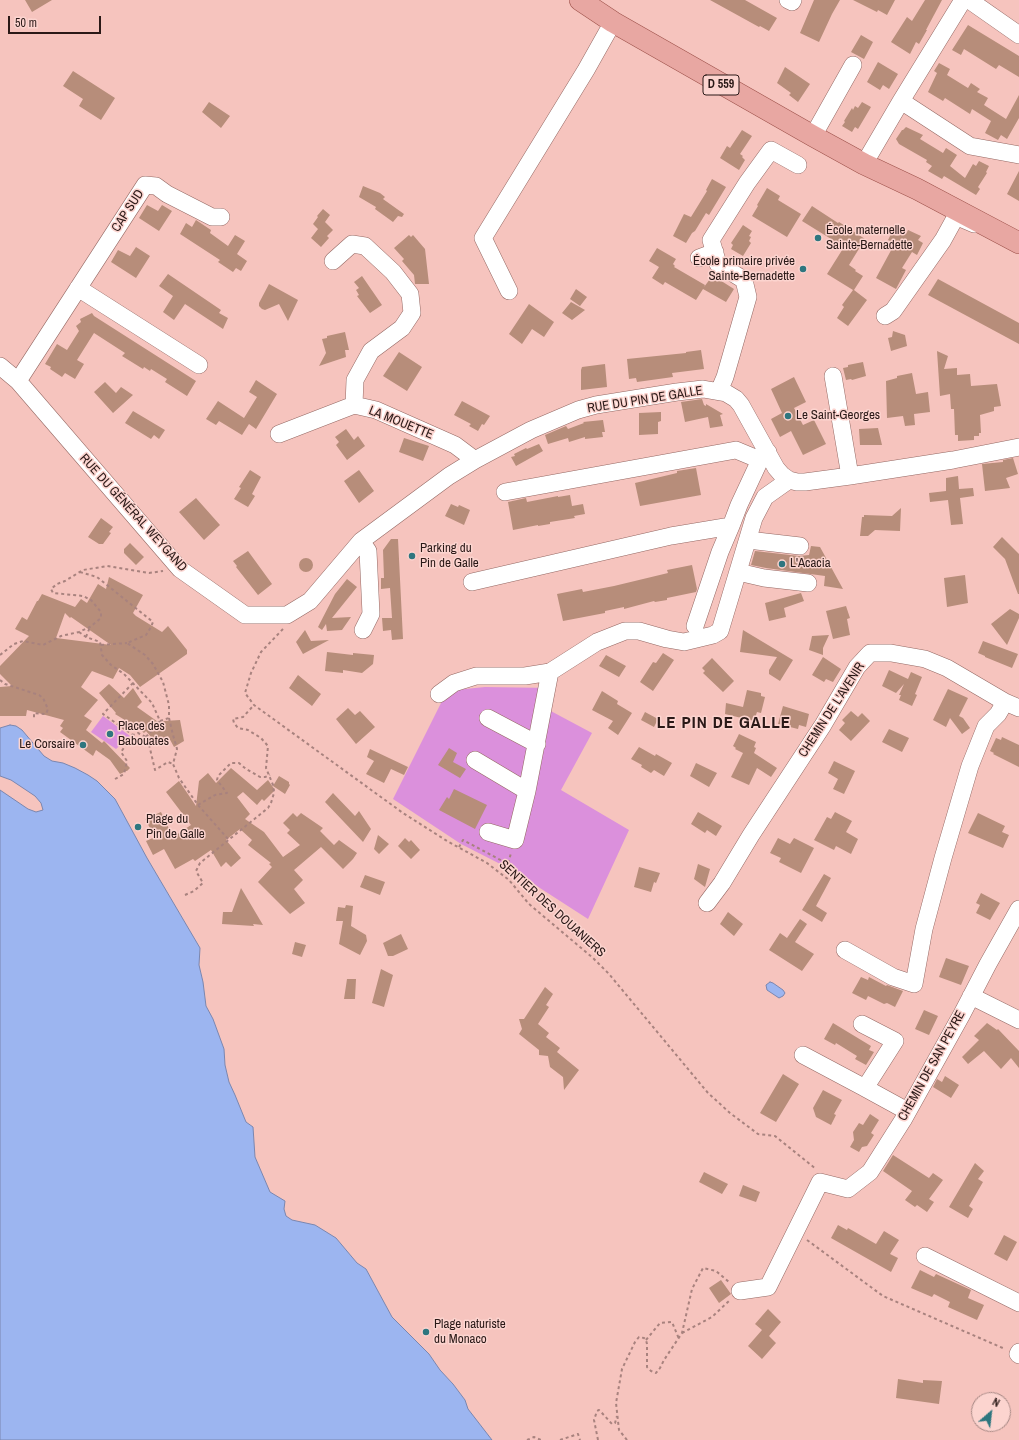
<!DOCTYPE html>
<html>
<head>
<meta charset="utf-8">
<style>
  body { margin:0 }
  #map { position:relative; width:1019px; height:1440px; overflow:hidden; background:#f6c4be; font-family:"Archivo Narrow",sans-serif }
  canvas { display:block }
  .north { position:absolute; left:971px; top:1392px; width:40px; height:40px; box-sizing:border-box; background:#fcd4cf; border:1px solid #a88985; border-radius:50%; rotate:28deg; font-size:11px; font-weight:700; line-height:16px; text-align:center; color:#2a1917 }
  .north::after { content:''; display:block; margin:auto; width:14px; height:18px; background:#2e767f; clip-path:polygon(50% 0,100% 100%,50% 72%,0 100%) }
  .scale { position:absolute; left:8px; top:16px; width:93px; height:18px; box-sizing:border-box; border:2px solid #2a1917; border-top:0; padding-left:5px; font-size:12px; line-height:14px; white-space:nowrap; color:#2a1917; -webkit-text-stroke:3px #fcd4cf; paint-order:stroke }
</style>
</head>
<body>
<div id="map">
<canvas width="1019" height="1440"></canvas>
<div class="north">N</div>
<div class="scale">50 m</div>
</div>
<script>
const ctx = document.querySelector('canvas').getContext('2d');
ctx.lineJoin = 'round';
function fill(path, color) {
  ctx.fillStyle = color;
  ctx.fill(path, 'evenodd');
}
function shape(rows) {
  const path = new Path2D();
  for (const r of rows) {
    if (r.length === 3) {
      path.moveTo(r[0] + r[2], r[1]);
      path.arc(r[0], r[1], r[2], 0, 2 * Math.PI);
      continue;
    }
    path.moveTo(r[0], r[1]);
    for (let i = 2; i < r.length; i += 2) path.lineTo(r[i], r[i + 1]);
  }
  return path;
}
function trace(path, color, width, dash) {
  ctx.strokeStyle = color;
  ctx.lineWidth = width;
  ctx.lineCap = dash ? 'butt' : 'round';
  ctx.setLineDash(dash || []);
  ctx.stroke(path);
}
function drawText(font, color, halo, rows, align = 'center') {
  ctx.font = font + ' "Archivo Narrow",sans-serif';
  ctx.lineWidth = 3;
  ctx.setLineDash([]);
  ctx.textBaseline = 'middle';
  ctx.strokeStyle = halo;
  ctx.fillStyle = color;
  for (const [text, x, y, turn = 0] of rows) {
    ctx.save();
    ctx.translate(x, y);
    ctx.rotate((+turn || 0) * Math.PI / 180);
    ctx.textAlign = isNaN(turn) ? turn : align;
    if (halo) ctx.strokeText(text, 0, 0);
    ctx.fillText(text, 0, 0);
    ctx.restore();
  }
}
const green = shape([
  [485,687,551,688,547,709,592,733,561,790,629,830,588,919,512,870,461,844,393,799,442,701,455,690],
  [103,716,130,736,116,749,91,732]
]);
const water = shape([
  [10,725,16,726,22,730,44,756,52,761,63,763,75,768,88,775,97,781,115,799,147,858,200,948,199,965,203,982,206,1006,213,1019,224,1049,225,1065,229,1082,235,1095,246,1122,253,1127,255,1157,270,1192,285,1201,284,1209,286,1216,292,1220,315,1225,336,1238,357,1263,366,1269,392,1317,429,1354,440,1370,453,1384,465,1400,468,1409,492,1440,0,1440,0,790,28,809,36,812,43,810,41,803,35,796,11,780,0,776,0,728,10,725],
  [770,982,773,983,783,990,785,993,783,996,779,998,767,990,766,985,770,982]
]);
const building = shape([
  [25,0,52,0,32,12],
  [710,0,745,0,777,18,769,31,760,26,759,27],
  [814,0,840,0,832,14,819,42,800,33],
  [853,0,895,0,887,15,878,10,877,12],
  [925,0,942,0,926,30,927,30,919,44,916,42,910,54,891,42,907,17,912,21],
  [968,25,1019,56,1019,77,999,65,996,69,964,49,961,55,952,50],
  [861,35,873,42,864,59,851,52],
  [878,62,898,74,889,89,883,85,880,90,867,82],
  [939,63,950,69,947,75,968,88,971,83,980,89,977,92,988,98,984,105,1006,119,1019,95,1019,118,1007,139,1001,135,998,140,985,133,991,121,972,109,970,114,945,98,943,101,928,92,937,73,934,71],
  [785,67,810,84,798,102,789,95,791,93,777,83],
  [73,71,115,98,101,120,79,106,83,99,63,86],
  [209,102,230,116,221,128,202,112],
  [862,102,871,107,858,129,855,127,852,132,842,126,845,122,844,121,852,108,853,110,855,106,858,108],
  [906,127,923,135,920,139,943,153,946,148,957,155,950,166,965,178,973,164,976,166,979,161,989,166,986,172,987,173,978,187,980,189,976,195,944,176,942,179,928,171,932,166,926,162,927,160,899,144,896,139,902,130,903,130],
  [742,130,752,136,740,154,743,156,742,157,745,160,739,170,720,158,727,146,730,148],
  [1019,171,1019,201,1007,194],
  [712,179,726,187,709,215,706,213,695,231,692,233,686,243,673,236,684,214,691,217,707,191,706,190],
  [363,186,380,193,385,197,383,199,404,214,402,217,398,216,393,222,375,209,376,207,359,197],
  [767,188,780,196,778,200,801,214,787,237,752,216,758,206,757,205],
  [147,205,158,211,162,205,172,211,159,231,139,218],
  [812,206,838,223,839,222,865,239,849,265,856,270,855,271,863,276,854,290,867,300,848,326,837,318,844,307,842,305,853,290,827,274,844,247,802,221],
  [323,209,330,215,325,222,333,230,327,236,329,238,321,247,311,238,318,229,313,224,318,217,317,216],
  [196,220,211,230,210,233,228,246,235,235,245,241,237,254,247,261,241,271,236,268,233,272,218,262,220,260,180,234,186,223,192,227],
  [743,225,752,231,749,236,751,237,749,241,751,243,743,256,731,249,733,245,731,243],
  [894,228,906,234,908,230,921,236,918,240,923,243,917,255,912,252,902,268,906,270,896,289,876,278,895,243,888,240],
  [409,235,411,237,413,235,425,249,429,284,415,284,414,275,402,261,404,259,394,248],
  [136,247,150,256,136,278,111,262,118,250,130,256],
  [657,248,676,259,673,264,675,266,674,267,705,285,704,287,710,279,715,277,734,289,726,302,703,289,696,300,665,282,663,285,652,278,659,267,649,261],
  [168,274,221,310,219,313,228,318,223,329,185,304,174,320,163,312,173,296,159,286],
  [362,276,382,305,370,313,357,296,359,295,356,290,359,288,354,282],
  [938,279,1019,323,1019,344,928,295],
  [269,284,298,300,288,321,279,304,265,310,262,309,259,306,259,303],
  [576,289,587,297,580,306,570,299],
  [571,302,585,310,572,320,562,313],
  [529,304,554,322,544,337,532,329,522,344,509,334],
  [92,313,94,316,196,381,187,396,165,382,167,379,151,369,150,371,144,367,143,369,122,356,125,353,94,333,77,360,84,364,75,379,65,373,62,377,50,369,51,367,45,364,57,344,67,350,79,331,76,326,81,322,80,319],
  [893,331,905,335,907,346,891,351,888,338,892,337],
  [345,332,349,350,345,350,346,357,319,366,326,353,322,339,327,338,327,336],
  [701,350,704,369,672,373,673,377,637,382,636,378,629,379,627,359,686,353,686,352],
  [937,351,948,356,944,369,957,368,957,375,970,374,971,386,997,384,1001,406,994,407,994,411,980,415,981,433,979,433,979,436,974,436,974,440,958,441,958,435,955,435,954,409,951,409,950,394,940,396],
  [399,352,422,367,407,391,383,376],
  [863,362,866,376,852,380,851,379,846,380,843,368,848,367,848,365],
  [605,364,607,387,581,390,581,370,582,367],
  [912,373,916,394,928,392,930,412,914,414,915,425,905,426,903,416,887,418,886,381,897,378,897,376],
  [794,377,806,402,794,408,803,425,814,420,826,444,803,455,791,431,780,437,771,419,782,413,771,389],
  [256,380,277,394,256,429,249,424,242,435,219,421,216,425,206,419,218,401,244,418,257,397,249,392],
  [105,382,116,393,121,387,133,395,113,413,94,392],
  [702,399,704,405,706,406,706,404,723,414,720,415,723,426,710,428,708,417,685,422,681,402],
  [462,401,490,416,484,425,482,424,478,431,469,426,471,424,454,415],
  [133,411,165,430,159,439,154,435,151,439,125,423],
  [661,412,661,421,658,422,658,434,639,435,639,413],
  [603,420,605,432,602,432,603,437,585,439,585,437,569,442,568,438,548,444,545,435,566,426,568,429,584,423,583,422],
  [878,428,882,445,860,445,859,429],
  [346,429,354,440,358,436,365,446,347,460,336,445,339,442,335,437],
  [404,438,429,446,423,461,399,452],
  [539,444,543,451,516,466,511,457,515,456,514,454,526,448,527,449],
  [1013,458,1018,474,1006,478,1010,488,985,491,982,464,1003,462,1003,460],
  [696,468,701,495,640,506,635,483,677,473,677,471],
  [250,470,261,477,252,494,255,496,248,507,234,499,241,488,239,487],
  [359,470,374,491,359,503,344,481],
  [958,476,959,489,973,488,974,496,960,498,963,524,951,525,948,500,930,502,929,493,946,491,946,478],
  [570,495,572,506,583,504,585,514,574,516,575,518,550,522,550,524,538,526,538,525,513,530,508,502,526,498,527,502,558,496,558,497],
  [196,498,220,525,204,540,179,512],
  [451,504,458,507,459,505,470,510,464,525,445,516],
  [901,508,900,531,875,530,868,536,860,536,862,517,864,517,864,515,892,516],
  [101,518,113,527,109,532,111,533,103,544,99,544,88,537],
  [1002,537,1019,554,1019,594,1018,594,1005,559,993,547],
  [391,539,398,539,403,639,392,640,391,630,383,631,382,618,392,618,390,588,381,589,381,578,384,578,383,550],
  [130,543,144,557,136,565,124,553,124,549],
  [811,546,820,547,843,589,824,586,825,576,766,568,751,565,755,551,799,556,809,555],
  [248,551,272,584,258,595,236,567,237,566,233,561],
  [306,565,7],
  [692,565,697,589,696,592,667,598,667,600,655,602,654,601,624,609,624,607,605,611,605,613,563,621,557,594,582,589,583,592,614,586,668,573,667,570],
  [965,575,968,603,947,607,944,578],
  [109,577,143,595,133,613,136,616,162,632,168,626,187,650,187,654,140,687,130,675,119,668,113,679,92,671,81,687,98,700,84,716,92,721,86,730,102,743,104,741,130,768,127,771,126,771,120,774,110,760,96,750,93,756,60,732,63,728,60,726,64,720,27,710,26,716,0,716,0,687,12,686,0,674,0,666,29,636,15,629,22,617,27,620,37,601,38,601,42,594,75,607,81,599,87,603,98,584,106,589],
  [65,613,70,618,71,617,111,645,56,638],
  [347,579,357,587,332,618,351,617,342,630,327,631,326,624,322,630,318,627,335,594],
  [801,593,804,601,784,608,786,617,769,621,765,603],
  [846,606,850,618,847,619,850,635,833,639,826,611],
  [1010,609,1019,614,1019,618,1007,645,991,624],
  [305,630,311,641,329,640,303,654,296,642],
  [743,630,793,660,780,681,769,674,769,670,777,657,740,652],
  [829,635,823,648,823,655,809,650,812,636],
  [983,641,1018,654,1012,668,985,657,985,656,978,653],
  [327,652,353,655,353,653,374,655,373,664,362,673,343,670,343,673,325,671],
  [663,653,674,660,653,691,640,682,653,662,656,663],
  [606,655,626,666,619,677,599,666],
  [823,657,841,669,833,682,826,679,824,682,812,675],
  [712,658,734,681,723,692,703,673,705,671,702,668],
  [889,670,908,679,911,672,922,677,915,694,917,695,912,706,899,700,901,695,899,695,904,684,896,693,882,686],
  [298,675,321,694,312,706,289,688],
  [109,684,124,698,133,688,142,702,137,707,161,724,164,721,180,720,184,741,174,747,168,736,157,744,146,731,144,733,134,724,133,725,115,714,116,713,99,693],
  [948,689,968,698,959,716,963,718,970,728,962,734,950,718,946,727,933,720],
  [747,690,761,693,761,696,765,697,761,713,757,712,754,721,725,714,726,703,743,707],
  [602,691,618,701,617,704,632,713,618,735,608,728,613,721,592,710],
  [783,706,809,714,806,727,799,725,798,729,778,724],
  [348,708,355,715,360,711,375,727,356,744,336,719],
  [851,711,858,717,862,713,870,721,851,741,839,730,845,723,842,720],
  [645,712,658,719,654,727,641,720],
  [889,729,909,738,902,752,882,742],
  [739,734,756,742,754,747,756,748,754,753,777,768,771,777,757,768,749,785,731,777,743,753,735,749,736,748,733,746],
  [1002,737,1019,745,1019,767,993,754,994,753,990,751,996,738,1001,740],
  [639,747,655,756,656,754,672,763,664,776,654,770,651,773,641,767,642,765,631,759],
  [449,748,457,753,453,762,466,769,460,778,438,765],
  [370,749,408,767,404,775,391,769,384,783,366,774,374,761,367,757],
  [834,761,855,771,844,794,833,789,838,779,828,773],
  [696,763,717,773,709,787,690,776],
  [231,768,257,790,268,780,275,790,264,801,262,799,257,805,243,792,237,797,250,814,245,819,264,832,283,857,300,845,287,833,290,830,283,823,293,813,297,817,301,813,323,828,320,831,334,845,339,840,357,853,353,859,343,869,321,847,294,870,303,880,294,889,305,903,290,914,258,882,272,867,269,864,271,863,248,845,252,840,240,829,226,840,241,858,231,867,226,862,221,867,211,850,195,861,193,859,175,869,164,849,153,855,146,841,155,837,145,819,161,812,173,837,191,825,166,792,179,781,196,806,199,781,208,773,216,783],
  [279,776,289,782,289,784,290,785,285,794,273,786],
  [454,789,487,805,475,829,439,810,447,797,449,799],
  [333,793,355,816,359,811,371,829,363,842,325,802],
  [698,812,722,826,716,836,707,830,705,833,691,824],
  [835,812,852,821,846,832,858,839,851,854,836,846,834,850,814,840,827,817,831,819],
  [978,813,1005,826,1002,832,1009,835,1003,848,968,833],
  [378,835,389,844,379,854,374,849],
  [405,838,409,842,411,840,420,850,411,859,398,846],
  [778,838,790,844,794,838,814,848,801,873,779,862,781,858,770,853],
  [698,864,710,869,705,887,694,879],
  [639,867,660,873,656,883,654,882,651,892,634,887],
  [824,874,831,878,816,906,827,913,822,922,802,910],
  [365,875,385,882,380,895,360,887],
  [241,888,263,925,253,924,254,926,222,924,223,912,232,912],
  [981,893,1000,903,990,920,976,913,980,905,976,903],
  [346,905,353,906,351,926,366,935,367,941,360,955,339,944,343,921,336,921,338,907,345,908],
  [728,912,743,924,734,936,720,924],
  [800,919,807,924,795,942,814,954,802,971,769,950,780,933,787,938],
  [401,934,408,949,393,956,388,956,383,943],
  [295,942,306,945,302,957,292,954],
  [946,958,969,966,961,985,939,977],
  [381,969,393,975,384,1007,372,1003],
  [861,977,868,980,869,977,886,986,887,985,903,991,895,1007,887,1003,884,1004,868,996,866,1000,852,993],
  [347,979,356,979,355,999,344,999],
  [545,987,553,994,546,1005,549,1007,538,1024,549,1033,546,1037,560,1048,557,1052,579,1070,564,1090,563,1077,550,1067,548,1056,539,1055,539,1050,519,1034,522,1029,519,1019,524,1019],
  [924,1010,938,1016,929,1035,915,1029],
  [833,1023,871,1046,869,1050,874,1052,866,1065,855,1059,857,1056,836,1043,835,1045,824,1039],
  [987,1023,997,1030,998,1029,1019,1051,1019,1068,1011,1058,1001,1069,984,1051,968,1064,962,1057,979,1040,974,1036],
  [783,1074,799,1084,776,1122,760,1113],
  [945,1076,959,1085,951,1098,933,1087,937,1079,942,1082],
  [823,1090,842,1100,834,1114,836,1115,831,1125,816,1117,813,1108],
  [870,1114,879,1120,871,1133,874,1135,867,1146,862,1147,859,1152,850,1147,854,1140,853,1132,859,1123,863,1125],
  [893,1155,929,1178,933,1173,943,1180,929,1199,934,1202,927,1212,917,1205,915,1207,905,1200,912,1191,883,1171],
  [975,1163,984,1171,978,1179,983,1182,969,1206,973,1209,968,1218,949,1207],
  [704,1172,728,1184,722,1194,699,1182],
  [743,1185,760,1192,756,1202,739,1196],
  [838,1225,847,1230,848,1228,876,1244,884,1231,899,1240,890,1254,898,1258,891,1272,831,1238],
  [1004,1235,1017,1242,1007,1261,994,1254],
  [920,1270,934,1277,936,1274,971,1290,968,1298,984,1305,977,1320,948,1307,950,1302,934,1294,932,1297,911,1288],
  [721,1280,731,1294,719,1303,709,1288],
  [768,1309,781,1322,769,1336,776,1343,762,1359,748,1346,762,1330,755,1324],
  [898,1379,923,1383,923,1380,942,1381,939,1404,896,1398]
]);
const path = shape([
  [80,572,97,577,153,622,151,627,146,635,127,643,145,655,153,664,163,682,169,705,169,718,173,735,176,745,177,749,173,764,179,778,198,805,229,840],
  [283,629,261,652,251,673,245,693,254,705,403,813,447,841,487,863,509,880,529,904,593,958,609,974,708,1093,730,1113,758,1134,775,1136,816,1169],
  [79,632,86,637,100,642,102,655,111,665,124,674,152,703,160,721,169,718],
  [86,637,90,627],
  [101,645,127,643],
  [0,655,14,644,23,641,43,645,61,636,79,632,90,627,101,618,101,612,91,600,83,596,53,593,51,589,57,584,65,581,83,570,107,566,149,573,163,571],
  [0,680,5,684,39,695,43,698,48,709,46,714,34,713,34,720],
  [133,683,103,714,133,735],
  [146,737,160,721],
  [115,779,124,774,127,761,121,752,133,735,138,733,146,737,148,740,155,770,168,762,173,764],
  [198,805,215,795,227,793,217,780,218,776,231,763,239,763,246,769,260,777,265,777,270,775],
  [459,847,463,840,508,864,511,853],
  [185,895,194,891,203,883,196,871,200,863,268,808,271,803,274,793,273,785,266,768,268,746,261,738,248,730,238,728,234,723,233,719,243,717,254,705],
  [807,1240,883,1296,1005,1349],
  [682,1333,712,1317,730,1300],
  [646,1340,660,1323,672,1322,679,1339],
  [527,1440,534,1437,541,1440],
  [560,1440,578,1434,580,1440],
  [598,1440,594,1420,597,1411,599,1410,602,1413,612,1424,615,1423,617,1416],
  [627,1440,619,1430,616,1403,622,1369,635,1342,639,1337,644,1338,646,1340,647,1344,647,1367,651,1371,656,1373,660,1368,664,1360,682,1333,692,1289,703,1268,716,1271,729,1282]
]);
const minor = shape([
  [788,0,792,2,793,0],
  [969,0,1019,35],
  [901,101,970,146,1019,155],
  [813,136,853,65],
  [864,164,901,101,963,0],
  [699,258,715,252],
  [333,261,352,244,365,246,393,272,410,294,412,313,402,328,371,351,355,380,354,405],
  [78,288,199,365],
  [509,291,483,238,586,70,613,22],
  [885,316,893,311,943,240,954,220,956,218,960,218,974,224],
  [0,366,18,381,180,569,245,615,287,615,310,601,361,541,449,476,475,460,531,430,578,410,596,405,677,392,703,389,726,393,736,399,741,405,776,468,782,475,789,480,797,482,805,482,850,476,953,460,1019,447],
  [833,376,850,476],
  [18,381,145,185,156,186,167,194,212,217,221,217],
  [719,391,725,377,748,297,744,280,718,264,711,240,747,183,771,150,798,165],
  [279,434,354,405,376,410,455,445,475,460],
  [505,492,736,450,760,460],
  [748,540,800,546],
  [361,541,368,551,371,614,363,630],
  [738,572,764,578,808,583],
  [472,582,671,536,731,526,739,505,760,460,768,452],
  [695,626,720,552,731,526],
  [439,694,454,683,476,676,525,676,550,672,597,642,625,631,639,631,667,639,684,642,713,635,720,631,754,518,765,497,789,480],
  [488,718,537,744],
  [475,760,527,791,550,672],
  [488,832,515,840,527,791],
  [707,903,722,883,751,835,823,725,857,667,870,653,891,653,925,659,947,668,1005,702,1019,708],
  [845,950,893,977,914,984,924,929,943,858,970,766,986,726,998,714,1005,702],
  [971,996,1019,1020],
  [862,1024,895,1041,865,1088,907,1111],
  [803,1055,865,1088],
  [925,1256,1019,1303],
  [740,1291,768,1287,820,1182,848,1189,870,1172,903,1120,962,1014,988,964,1019,909],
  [1019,1352,1018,1354,1019,1355]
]);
const major = shape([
  [580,0,613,22,813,136,864,164,917,189,1019,243]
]);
const markers = [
  [818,238,4,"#2e767f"],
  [803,269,4,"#2e767f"],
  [788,416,4,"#2e767f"],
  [412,556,4,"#2e767f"],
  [782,564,4,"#2e767f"],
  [110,734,4,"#2e767f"],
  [83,745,4,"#2e767f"],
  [138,827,4,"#2e767f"],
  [426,1332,4,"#2e767f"]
];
const shields = [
  [721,85,36]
];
const shieldNames = [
  ["D 559",721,85]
];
const streetNames = [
  ["CAP SUD",128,211,-57],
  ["RUE DU PIN DE GALLE",645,400,-9],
  ["LA MOUETTE",401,423,22],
  ["RUE DU GÉNÉRAL WEYGAND",133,513,48],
  ["CHEMIN DE L'AVENIR",832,710,-57],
  ["SENTIER DES DOUANIERS",552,909,42],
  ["CHEMIN DE SAN PEYRE",932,1066,-61]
];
const poiNames = [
  ["École maternelle",826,231],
  ["Sainte-Bernadette",826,246],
  ["École primaire privée",795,262,"right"],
  ["Sainte-Bernadette",795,277,"right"],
  ["Le Saint-Georges",796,416],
  ["Parking du",420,549],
  ["Pin de Galle",420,564],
  ["L'Acacia",790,564],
  ["Place des",118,727],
  ["Babouates",118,742],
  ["Le Corsaire",75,745,"right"],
  ["Plage du",146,820],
  ["Pin de Galle",146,835],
  ["Plage naturiste",434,1325],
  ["du Monaco",434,1340]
];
const districtNames = [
  ["LE PIN DE GALLE",724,723]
];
fill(green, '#db90dc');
fill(water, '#9cb5f0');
trace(water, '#7a86af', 1);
fill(building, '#b78d7a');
trace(minor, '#946863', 18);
trace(major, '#9c5049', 22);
trace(path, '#a8827e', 2, [3, 3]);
trace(minor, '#fff', 17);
trace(major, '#e8a7a2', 21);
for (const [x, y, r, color] of markers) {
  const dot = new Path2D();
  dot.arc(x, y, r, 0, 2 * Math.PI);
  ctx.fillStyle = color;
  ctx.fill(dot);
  trace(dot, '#fcd4cf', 1.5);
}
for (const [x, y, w] of shields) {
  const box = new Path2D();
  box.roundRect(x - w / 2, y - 10, w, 20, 3);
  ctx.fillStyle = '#fcd4cf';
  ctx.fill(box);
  trace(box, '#2a1917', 1);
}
drawText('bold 12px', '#2a1917', null, shieldNames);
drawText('13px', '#2a1917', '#fcd4cf', streetNames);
drawText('13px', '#2a1917', '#fcd4cf', poiNames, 'left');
ctx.letterSpacing = '1px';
drawText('bold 17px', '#2a1917', '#fcd4cf', districtNames);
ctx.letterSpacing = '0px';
</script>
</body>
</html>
